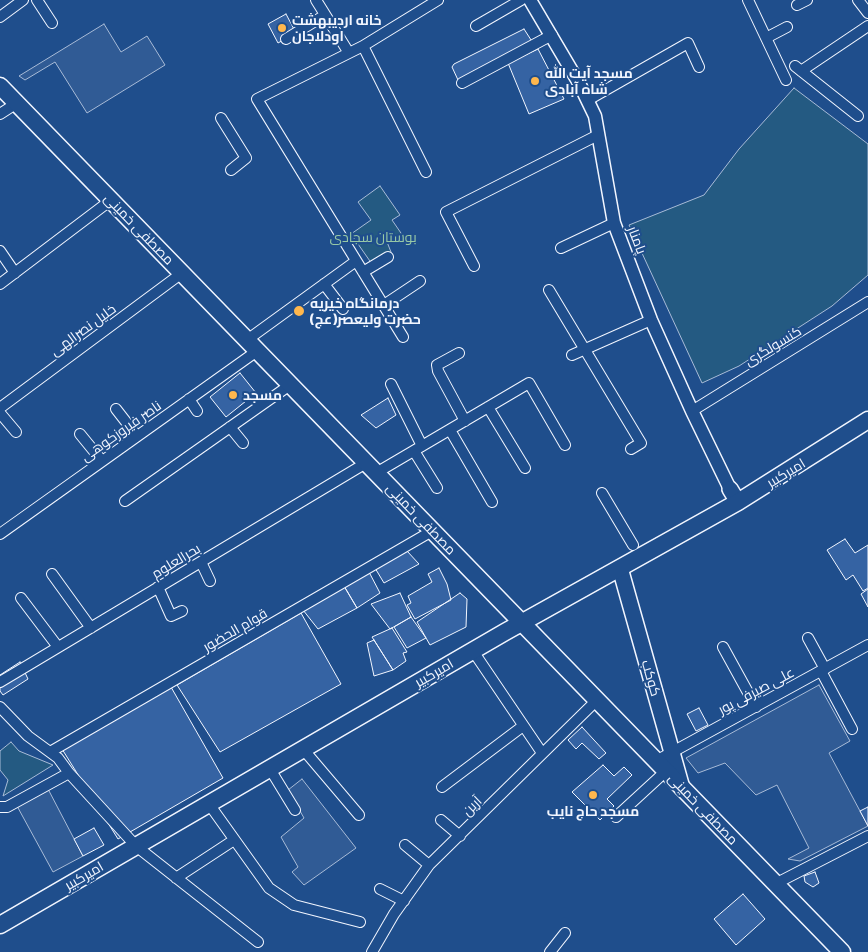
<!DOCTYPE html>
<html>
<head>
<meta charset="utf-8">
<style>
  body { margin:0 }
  canvas { display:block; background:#1f4e8c }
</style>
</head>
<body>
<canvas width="868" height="952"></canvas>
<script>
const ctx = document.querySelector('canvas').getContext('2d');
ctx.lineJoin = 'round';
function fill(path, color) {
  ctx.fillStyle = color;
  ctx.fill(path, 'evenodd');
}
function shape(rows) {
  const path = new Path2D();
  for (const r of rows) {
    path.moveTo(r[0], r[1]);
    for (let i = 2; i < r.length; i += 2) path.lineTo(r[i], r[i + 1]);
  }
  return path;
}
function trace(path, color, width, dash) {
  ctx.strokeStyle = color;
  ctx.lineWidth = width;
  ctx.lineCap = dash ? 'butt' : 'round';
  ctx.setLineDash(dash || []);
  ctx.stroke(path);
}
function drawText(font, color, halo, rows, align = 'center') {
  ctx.font = font + ' Barlow,Cairo,sans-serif';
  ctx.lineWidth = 4;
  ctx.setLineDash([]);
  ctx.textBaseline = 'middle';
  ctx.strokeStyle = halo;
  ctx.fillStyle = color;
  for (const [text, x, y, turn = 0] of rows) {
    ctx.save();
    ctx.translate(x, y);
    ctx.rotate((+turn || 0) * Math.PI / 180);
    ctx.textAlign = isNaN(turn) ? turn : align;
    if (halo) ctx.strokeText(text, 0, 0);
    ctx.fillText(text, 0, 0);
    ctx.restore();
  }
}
const green = shape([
  [794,88,868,144,868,275,832,306,739,366,702,383,629,225,704,195,739,149,794,88],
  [380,186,400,215,392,220,403,236,387,242,391,252,372,264,351,234,371,220,358,202,380,186],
  [11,742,19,751,53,765,3,796,8,780,0,770,0,751,11,742]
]);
const parking = shape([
  [104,24,121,52,147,36,165,65,87,113,55,62,25,80,19,76,104,24],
  [819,685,850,741,829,753,868,826,800,861,788,859,809,848,777,785,756,795,725,763,698,773,686,758,819,685],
  [302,779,356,848,304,885,292,872,298,867,281,837,304,818,288,790,302,779],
  [48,789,83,856,53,872,17,806,48,789]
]);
const building = shape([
  [286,14,296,33,278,43,268,24,286,14],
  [524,29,533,43,458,80,452,67,454,64,524,29],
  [538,49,564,99,529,114,508,63,538,49],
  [240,373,256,393,226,417,210,397,240,373],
  [388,398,396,415,376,428,361,415,388,398],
  [845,539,855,553,868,545,868,588,863,591,853,575,846,580,827,550,845,539],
  [407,551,419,564,384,583,375,568,407,551],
  [439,568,447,584,451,600,415,619,407,605,411,603,408,596,432,582,428,574,439,568],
  [369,572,380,593,357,608,344,586,369,572],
  [344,586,357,608,318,629,303,610,344,586],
  [868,589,868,607,861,594,868,589],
  [400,593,411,617,390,629,371,604,400,593],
  [460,593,467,599,466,627,430,645,417,622,460,593],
  [301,613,341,684,220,752,177,685,301,613],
  [411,617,426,638,407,648,394,627,411,617],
  [392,628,407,652,403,653,406,661,393,670,372,637,392,628],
  [374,640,393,670,374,676,367,643,374,640],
  [20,662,28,679,3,695,0,691,0,675,20,662],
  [171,687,223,778,118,839,62,749,171,687],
  [699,708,708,725,696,731,687,714,699,708],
  [582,727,606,753,599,759,582,743,576,749,568,740,582,727],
  [603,765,614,776,624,767,632,775,607,799,614,806,600,820,572,792,603,765],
  [868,807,868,826,860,811,868,807],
  [94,828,104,845,83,856,74,839,94,828],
  [815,872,819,883,813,887,805,882,804,876,815,872],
  [743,894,765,919,736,945,714,919,743,894]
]);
const minor = shape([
  [37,0,52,23],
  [316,0,349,53],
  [748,0,786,80],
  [858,0,868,13],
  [797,5,807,0],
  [0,17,23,0],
  [476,26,521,0],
  [766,38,787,27],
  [286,39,325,15],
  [363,46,426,172],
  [795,66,858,116],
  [801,71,868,26],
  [462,83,552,35],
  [588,100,688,43,699,67],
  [0,114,17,103],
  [221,118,246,158,231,170],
  [561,248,614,223],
  [0,251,15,273],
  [474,266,446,212,598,135],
  [363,272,388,257],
  [0,284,111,200],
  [324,284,343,309],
  [549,290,641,443,631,449],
  [384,305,420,281],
  [403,337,257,99,363,46,438,0],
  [247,340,356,261],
  [459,353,437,365,438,371,465,421],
  [572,355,651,320],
  [391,384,422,446],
  [189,399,197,411],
  [488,407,525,468],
  [0,408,182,273],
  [116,409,137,436],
  [692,411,868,302],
  [0,413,16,432],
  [230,427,243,443],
  [450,430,492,502],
  [80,434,102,461],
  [414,451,437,488],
  [376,473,529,383,565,445],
  [602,493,633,545],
  [125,501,290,385],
  [0,534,257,351],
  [201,562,210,581],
  [52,574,91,628],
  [158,587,171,616,182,611],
  [21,598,58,647],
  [808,638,825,669],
  [723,647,756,707],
  [473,651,542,753],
  [821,671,852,729],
  [0,682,366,463],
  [0,707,28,736,58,758,69,773,136,846,258,942],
  [303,749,359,815],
  [50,752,432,531],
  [656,761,868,645],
  [270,769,295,810],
  [442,787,523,726],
  [209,804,269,888,294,905,360,922],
  [0,807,7,807,69,773],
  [616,817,666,771],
  [441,820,460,836],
  [405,845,429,865],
  [176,878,234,840],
  [775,884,868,836],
  [380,889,404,901],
  [372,952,394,914,429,865,597,700],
  [550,952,565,933]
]);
const tertiary = shape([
  [530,0,579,83,595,116,614,223,651,320,692,411,730,489]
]);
const secondary = shape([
  [730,489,738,502],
  [620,568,682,788]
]);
const primary = shape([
  [0,86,842,952],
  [0,925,505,632,738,502,868,420]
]);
const markers = [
  [282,28,5,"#ffb74d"],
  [535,81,5,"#ffb74d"],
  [299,311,6,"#ffb74d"],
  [233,395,5,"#ffb74d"],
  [593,795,5,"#ffb74d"]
];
const poiNames = [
  ["خانه اردیبهشت",292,20],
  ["اودلاجان",292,36],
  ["مسجد آیت الله",545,73],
  ["شاه آبادی",545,89],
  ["درمانگاه خیریه",310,303],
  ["حضرت ولیعصر(عج)",310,319],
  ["مسجد",243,395],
  ["مسجد حاج نایب",593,811,"center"]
];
const streetNames = [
  ["مصطفی خمینی",139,229,46],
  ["پامنار",637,240,69],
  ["خلیل نصرالهی",83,330,-36],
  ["کنسولگری",773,346,-31],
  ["ناصر فیروزکوهی",121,431,-35],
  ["امیرکبیر",786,473,-31],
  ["مصطفی خمینی",421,519,46],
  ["بحرالعلوم",176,561,-31],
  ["قوام الحضور",235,630,-30],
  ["امیرکبیر",434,673,-30],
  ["کوکب",651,678,74],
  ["علی صیرفی پور",756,691,-28],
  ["آرین",472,806,-44],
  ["مصطفی خمینی",703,809,46],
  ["امیرکبیر",84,876,-30]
];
const parkNames = [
  ["بوستان سجادی",373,237]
];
fill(green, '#245a82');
trace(green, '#a8bbd7', 1);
fill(parking, '#305b95');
trace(parking, '#a8bbd7', 1);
fill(building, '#3563a3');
trace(building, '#f2f6ff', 1);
trace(minor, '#f2f6ff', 12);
trace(tertiary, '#f2f6ff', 15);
trace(secondary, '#f2f6ff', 18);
trace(primary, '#f2f6ff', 19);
trace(minor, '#1f4e8c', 10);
trace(tertiary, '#1f4e8c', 12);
trace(secondary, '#1f4e8c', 15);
trace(primary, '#1f4e8c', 16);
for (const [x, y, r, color] of markers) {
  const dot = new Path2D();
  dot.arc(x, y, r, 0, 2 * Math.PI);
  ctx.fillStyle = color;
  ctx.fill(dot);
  trace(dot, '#1f4e8c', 2);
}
drawText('bold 14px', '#f2f6ff', '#1f4e8c', poiNames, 'left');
drawText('14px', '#f2f6ff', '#1f4e8c', streetNames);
drawText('14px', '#97c8a6', '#1f4e8c', parkNames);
</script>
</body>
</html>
